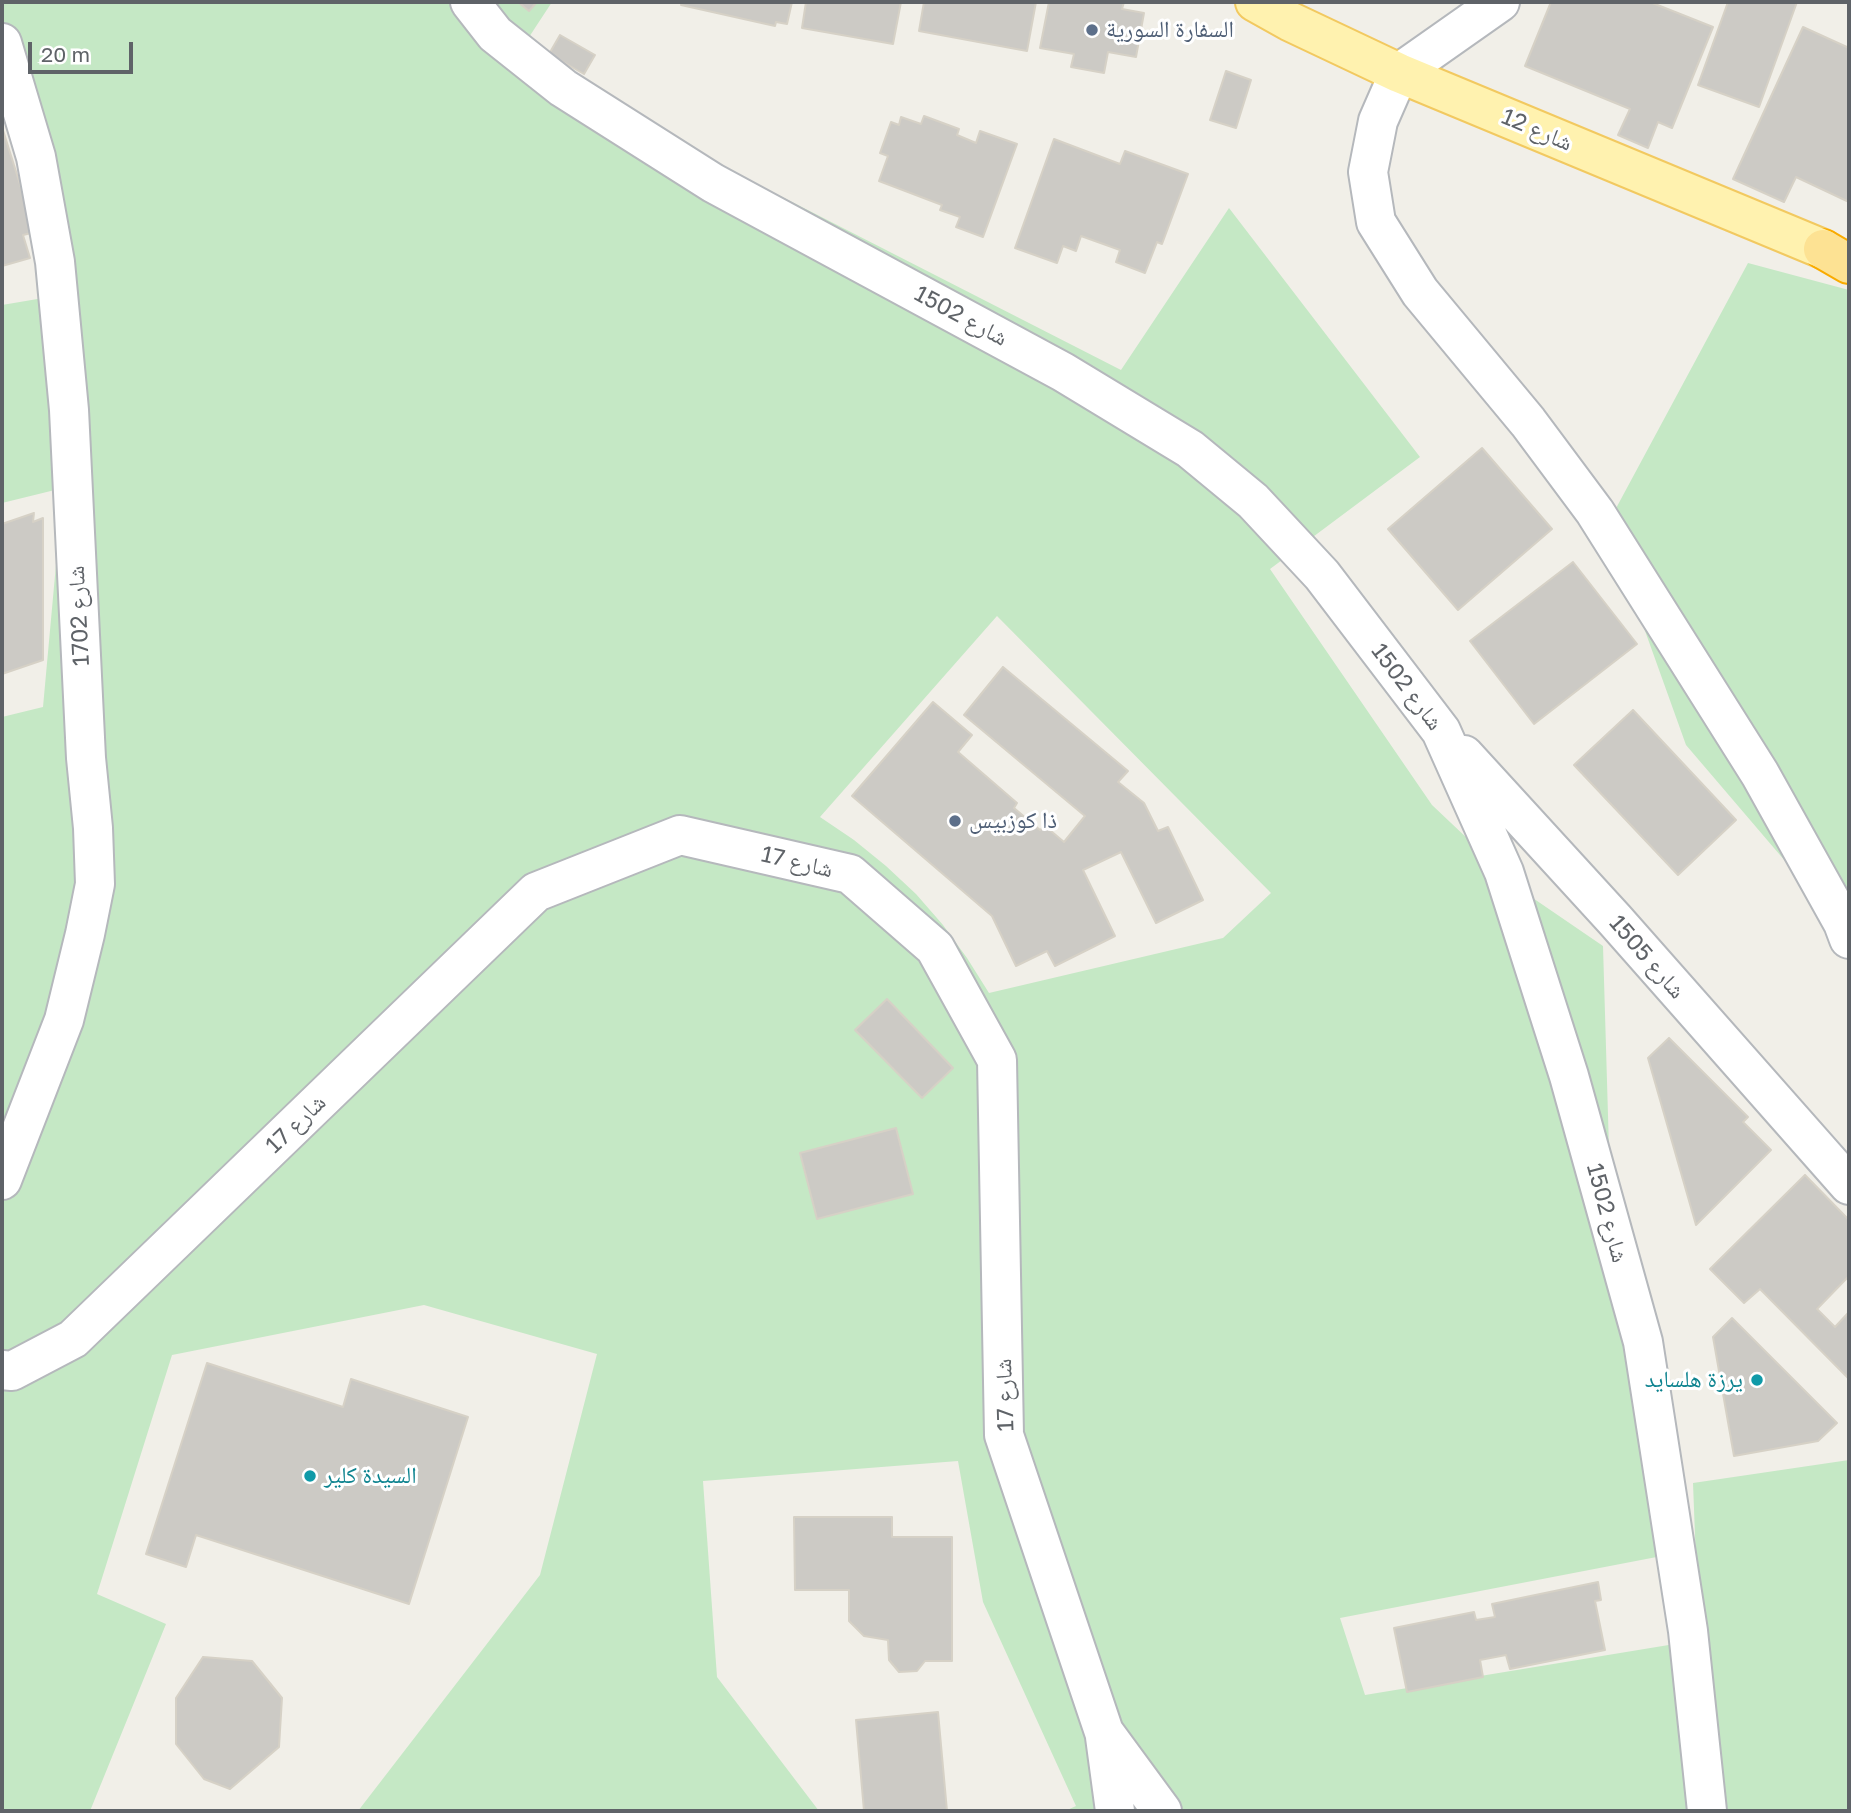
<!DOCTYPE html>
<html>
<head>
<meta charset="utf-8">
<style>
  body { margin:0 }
  #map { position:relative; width:1851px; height:1813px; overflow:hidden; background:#f1efe8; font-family:"Golos Text",sans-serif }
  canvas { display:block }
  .frame { position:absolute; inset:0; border:4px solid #5f6368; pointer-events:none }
  .scale { position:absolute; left:28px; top:42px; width:105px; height:32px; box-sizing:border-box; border:4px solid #5f6368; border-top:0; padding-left:9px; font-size:21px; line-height:24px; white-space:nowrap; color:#5f6368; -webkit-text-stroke:5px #fff; paint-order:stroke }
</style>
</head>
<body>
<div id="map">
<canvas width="1851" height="1813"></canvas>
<div class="frame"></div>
<div class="scale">20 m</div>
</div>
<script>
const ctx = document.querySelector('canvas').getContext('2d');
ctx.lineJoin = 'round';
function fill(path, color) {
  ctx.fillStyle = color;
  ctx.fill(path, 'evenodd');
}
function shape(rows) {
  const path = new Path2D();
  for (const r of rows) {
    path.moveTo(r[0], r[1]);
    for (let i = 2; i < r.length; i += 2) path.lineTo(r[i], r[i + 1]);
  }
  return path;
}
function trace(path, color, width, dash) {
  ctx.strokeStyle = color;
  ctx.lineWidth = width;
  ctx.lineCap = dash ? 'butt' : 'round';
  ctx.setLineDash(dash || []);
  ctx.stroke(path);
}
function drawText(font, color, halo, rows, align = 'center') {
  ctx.font = font + ' "Golos Text","Noto Naskh Arabic",sans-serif';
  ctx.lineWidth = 6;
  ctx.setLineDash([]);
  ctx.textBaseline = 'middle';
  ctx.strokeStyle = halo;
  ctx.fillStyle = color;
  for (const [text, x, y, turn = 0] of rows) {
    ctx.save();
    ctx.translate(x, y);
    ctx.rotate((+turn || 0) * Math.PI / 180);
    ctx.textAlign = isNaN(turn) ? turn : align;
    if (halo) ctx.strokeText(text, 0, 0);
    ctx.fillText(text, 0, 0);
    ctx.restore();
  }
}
const green = shape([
  [2,2,552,2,514,60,1121,370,1229,208,1420,457,1270,569,1432,805,1524,892,1603,946,1609,1149,1667,1555,1340,1618,1365,1695,1699,1640,1693,1483,1849,1460,1849,1811,1065,1811,1076,1806,983,1602,958,1461,703,1481,717,1677,819,1811,358,1811,540,1575,597,1354,424,1305,172,1355,97,1594,166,1624,90,1811,2,1811,2,717,43,707,63,488,2,503,2,305,73,293,2,57],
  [997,616,1271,893,1223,938,989,993,967,958,943,925,916,894,886,866,854,840,820,817],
  [1748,263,1849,290,1849,931,1844,930,1686,745,1607,525]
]);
const building = shape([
  [518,2,537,2,529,11,518,2],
  [682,2,792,2,787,24,776,22,775,26,681,5,682,2],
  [806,2,901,2,893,44,802,28,806,2],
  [924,2,1036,2,1027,51,919,31,924,2],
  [1049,2,1124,2,1122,9,1144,13,1136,57,1108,52,1104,73,1071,67,1074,54,1040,48,1049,2],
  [1551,2,1650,2,1713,27,1672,128,1658,122,1648,148,1618,135,1630,109,1525,66,1551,2],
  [1728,2,1797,2,1759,107,1698,85,1728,2],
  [1803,27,1849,48,1849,202,1796,177,1784,202,1733,179,1803,27],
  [560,35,595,55,584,74,549,54,560,35],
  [1226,71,1251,80,1236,128,1210,120,1226,71],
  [924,116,959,129,957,135,976,143,980,131,1017,144,983,237,956,227,960,217,940,210,942,205,879,181,888,156,880,153,891,122,899,125,901,117,921,124,924,116],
  [2,127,35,232,23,235,30,258,2,266,2,127],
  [1054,139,1120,164,1125,151,1188,174,1162,244,1157,242,1145,273,1116,262,1120,250,1081,236,1076,251,1063,246,1057,263,1015,248,1054,139],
  [1482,448,1552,529,1458,610,1388,529,1482,448],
  [34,513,33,522,43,518,43,660,2,674,2,524,34,513],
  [1573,562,1637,644,1534,724,1470,641,1573,562],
  [1003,667,1128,771,1118,782,1144,803,1158,831,1168,827,1203,900,1156,923,1121,852,1083,870,1115,936,1055,966,1047,951,1016,966,992,916,852,796,933,702,972,735,958,752,1017,803,1014,808,1040,830,1045,826,1064,842,1085,816,964,715,1003,667],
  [1633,710,1736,820,1678,875,1574,765,1633,710],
  [887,999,953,1068,922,1098,855,1030,887,999],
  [1669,1038,1748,1117,1743,1122,1771,1150,1696,1225,1648,1058,1669,1038],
  [896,1128,913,1194,817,1219,800,1153,896,1128],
  [1805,1175,1849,1220,1849,1276,1817,1309,1835,1327,1849,1312,1849,1379,1760,1289,1744,1303,1710,1269,1805,1175],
  [1732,1318,1837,1423,1818,1441,1734,1456,1713,1337,1732,1318],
  [207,1363,343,1407,351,1379,468,1417,409,1604,196,1535,186,1567,146,1554,207,1363],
  [794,1517,892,1517,892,1537,952,1537,952,1661,925,1661,917,1671,899,1672,889,1660,888,1640,864,1636,849,1621,849,1590,795,1590,794,1517],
  [1598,1582,1601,1600,1595,1601,1605,1650,1510,1669,1506,1655,1480,1660,1483,1677,1407,1692,1394,1628,1474,1612,1476,1620,1495,1617,1492,1604,1598,1582],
  [203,1657,252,1661,282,1698,279,1747,230,1789,204,1779,176,1744,176,1698,203,1657],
  [938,1712,947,1811,864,1811,856,1720,938,1712]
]);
const minor = shape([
  [470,2,495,34,563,88,713,183,1063,372,1190,449,1253,501,1322,575,1441,731,1504,872,1569,1076,1643,1342,1688,1631,1707,1811],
  [1500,2,1399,73,1378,121,1368,172,1376,222,1420,292,1528,422,1595,512,1760,774,1843,923,1849,939],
  [2,43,36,157,55,262,69,410,86,758,93,828,95,884,85,934,64,1020,2,1180],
  [1464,755,1615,920,1849,1185],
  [2,1370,12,1371,73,1339,536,892,680,835,850,874,935,948,997,1060,1004,1435,1104,1732,1162,1811],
  [1105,1737,1115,1811]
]);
const major = shape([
  [1255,2,1289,21,1399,73,1823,249]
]);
const highway = shape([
  [1823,249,1849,264]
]);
const markers = [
  [1092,30,7,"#5c6f8a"],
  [955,821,7,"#5c6f8a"],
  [1757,1380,7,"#0f9aa8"],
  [310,1476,7,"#0f9aa8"]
];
const serviceNames = [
  ["السفارة السورية",1106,30],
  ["ذا كوزبيس",969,821]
];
const streetNames = [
  ["شارع 12",1537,130,23],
  ["شارع 1502",961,316,28],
  ["شارع 1702",79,616,-93],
  ["شارع 1502",1407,687,53],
  ["شارع 17",797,862,13],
  ["شارع 1505",1647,957,49],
  ["شارع 17",296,1124,-44],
  ["شارع 1502",1607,1213,75],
  ["شارع 17",1005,1395,-92]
];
const cultureNames = [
  ["يرزة هلسايد",1743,1380],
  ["السيدة كلير",324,1476,"left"]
];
fill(green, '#c5e8c5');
fill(building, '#cccac5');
trace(building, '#d6d1c6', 2);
trace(minor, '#b5b8bc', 42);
trace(major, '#f2c960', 42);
trace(highway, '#f9ab00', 42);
trace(minor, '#fff', 38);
trace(major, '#fff2af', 38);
trace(highway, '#fde293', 38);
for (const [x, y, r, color] of markers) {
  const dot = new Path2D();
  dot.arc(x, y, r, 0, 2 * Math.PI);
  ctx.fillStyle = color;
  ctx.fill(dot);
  trace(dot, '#fff', 2.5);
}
drawText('23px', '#4e5e75', '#fff', serviceNames, 'left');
drawText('23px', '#5f6368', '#fff', streetNames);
drawText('23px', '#0d838f', '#fff', cultureNames, 'right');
</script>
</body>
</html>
